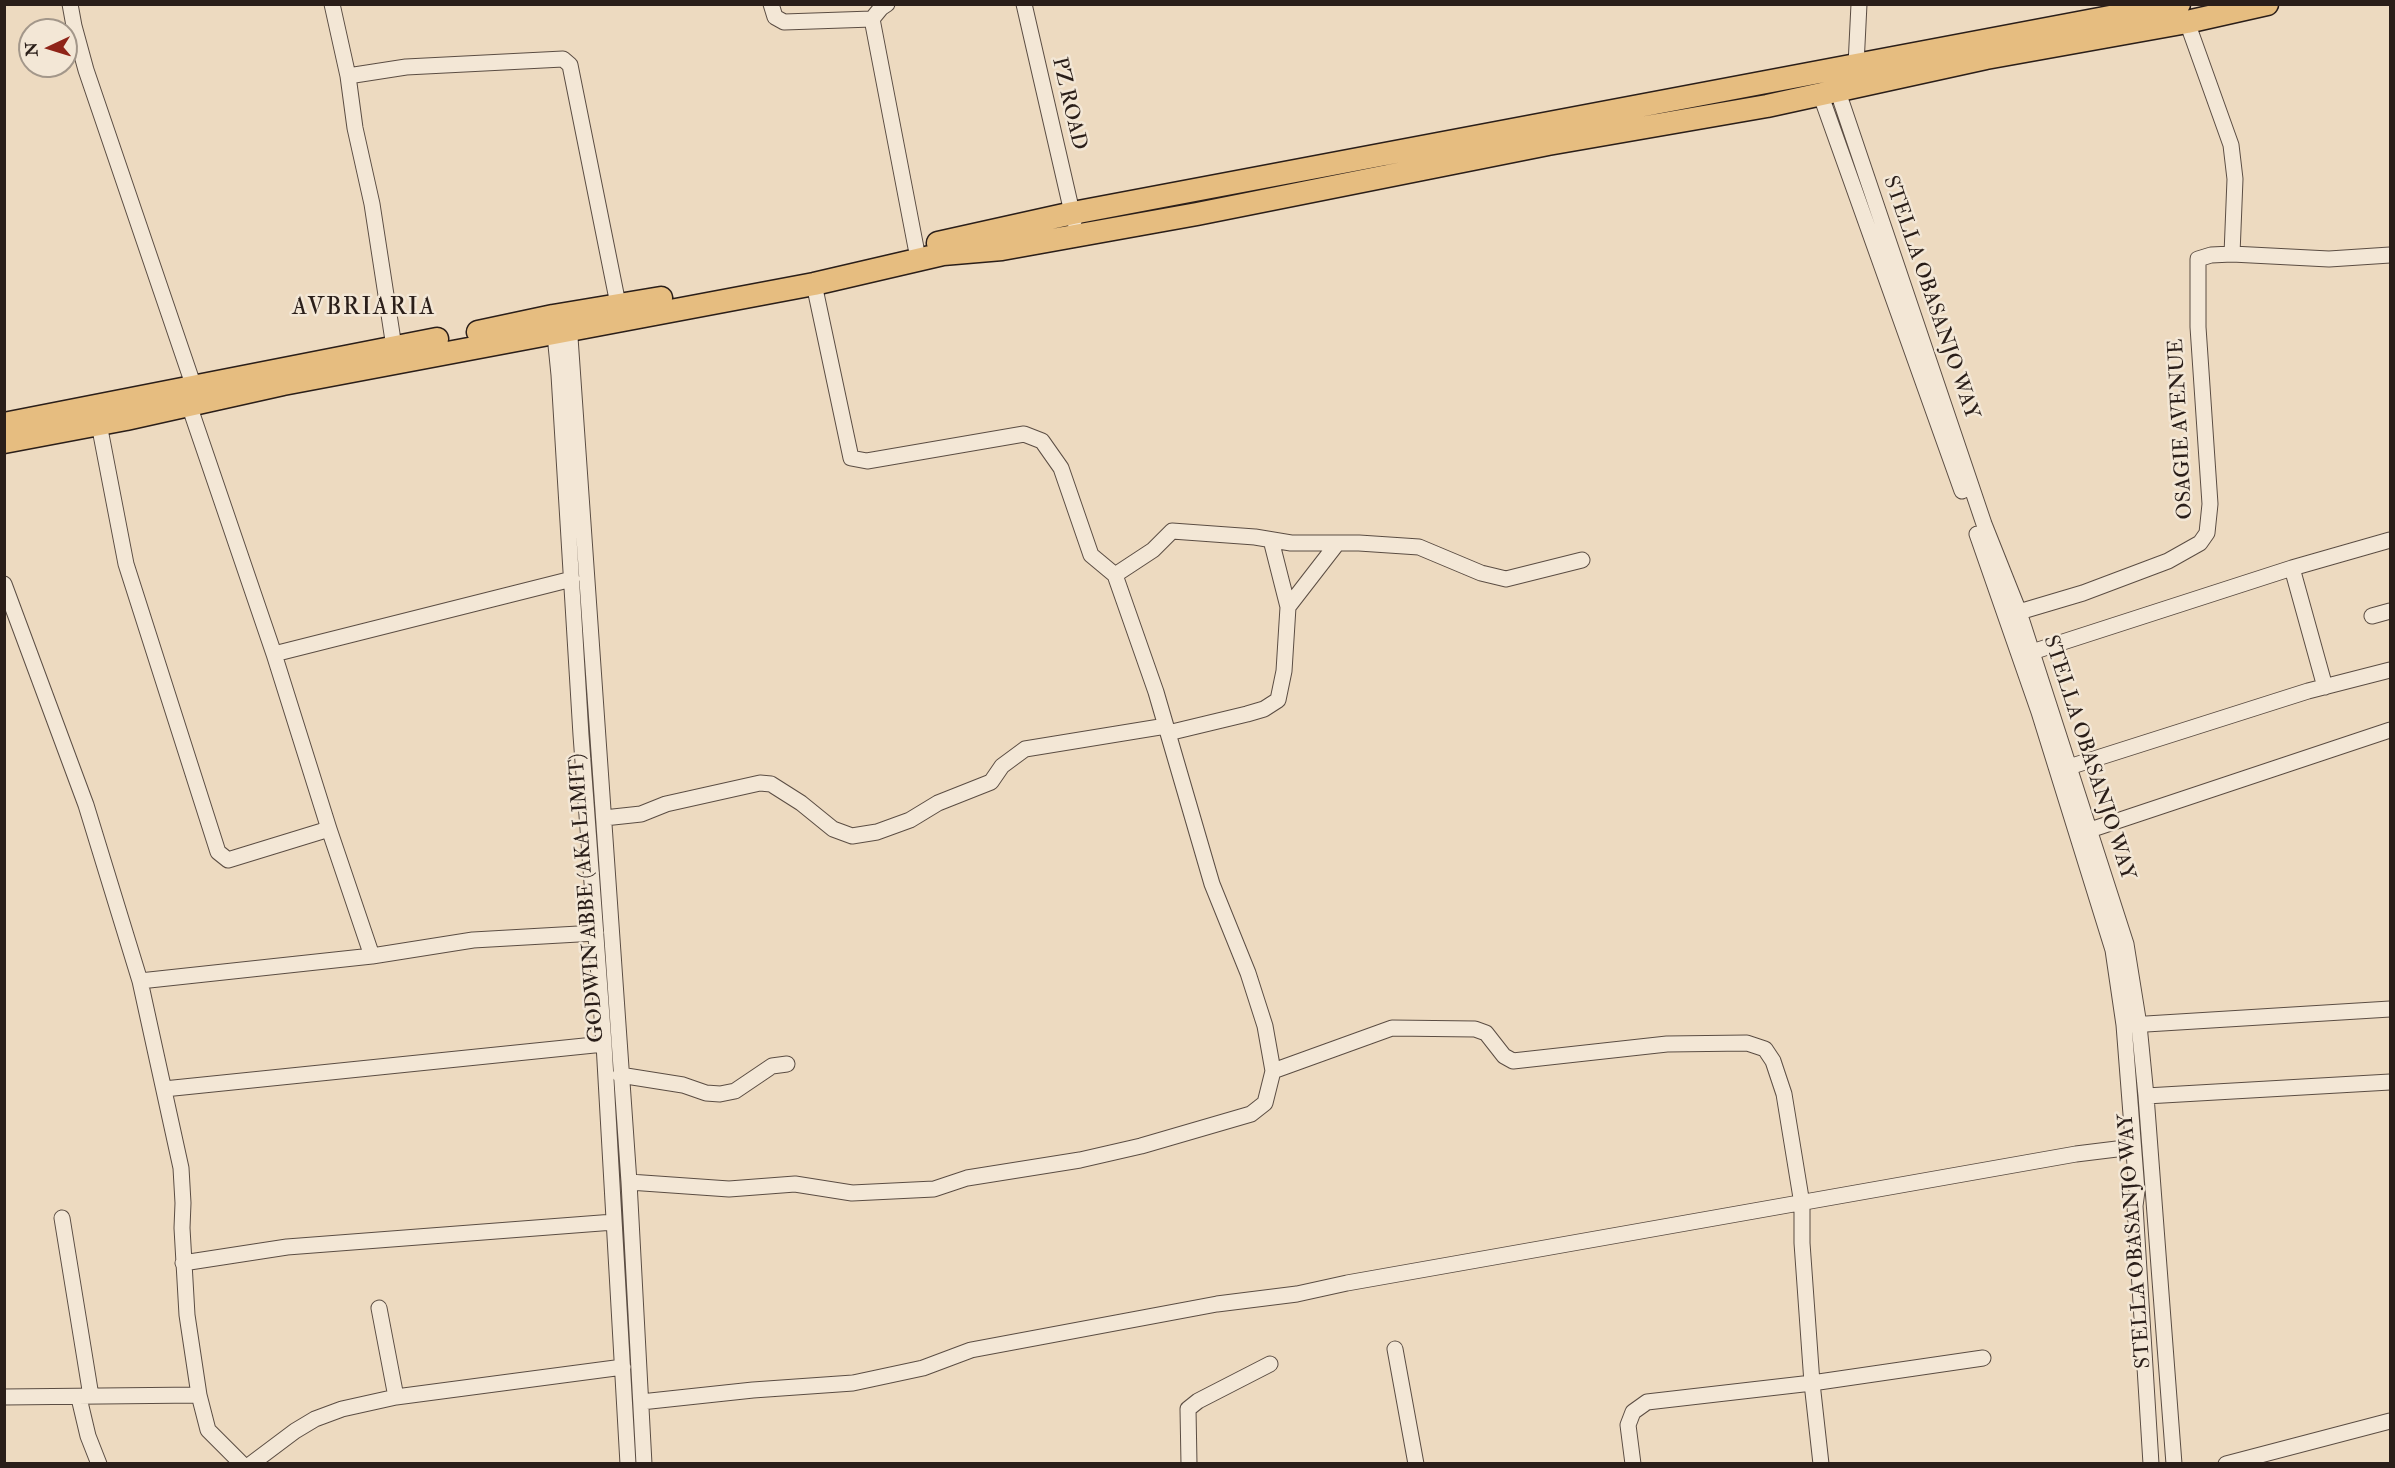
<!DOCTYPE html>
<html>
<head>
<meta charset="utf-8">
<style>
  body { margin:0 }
  #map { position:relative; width:2395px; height:1468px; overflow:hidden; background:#eddac0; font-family:"IM FELL Double Pica",serif }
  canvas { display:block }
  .frame { position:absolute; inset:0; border:6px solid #2a1e19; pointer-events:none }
  .north { position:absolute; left:18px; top:18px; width:60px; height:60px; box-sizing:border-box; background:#f3e7d6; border:2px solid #a3978a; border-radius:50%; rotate:266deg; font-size:16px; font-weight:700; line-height:24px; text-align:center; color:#2a1e19 }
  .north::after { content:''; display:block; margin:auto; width:21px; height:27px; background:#8f2418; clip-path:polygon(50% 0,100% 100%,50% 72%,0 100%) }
</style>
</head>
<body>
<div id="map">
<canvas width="2395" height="1468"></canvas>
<div class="frame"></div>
<div class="north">N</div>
</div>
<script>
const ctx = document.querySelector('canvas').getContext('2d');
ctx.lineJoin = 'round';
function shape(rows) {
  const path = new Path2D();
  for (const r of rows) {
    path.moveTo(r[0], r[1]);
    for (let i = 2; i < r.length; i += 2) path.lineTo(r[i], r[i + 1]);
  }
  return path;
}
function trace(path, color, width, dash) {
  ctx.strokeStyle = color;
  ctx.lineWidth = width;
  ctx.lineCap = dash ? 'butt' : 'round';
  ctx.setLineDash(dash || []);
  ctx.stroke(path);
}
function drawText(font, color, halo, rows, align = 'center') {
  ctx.font = font + ' "IM FELL Double Pica",serif';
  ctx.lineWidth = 5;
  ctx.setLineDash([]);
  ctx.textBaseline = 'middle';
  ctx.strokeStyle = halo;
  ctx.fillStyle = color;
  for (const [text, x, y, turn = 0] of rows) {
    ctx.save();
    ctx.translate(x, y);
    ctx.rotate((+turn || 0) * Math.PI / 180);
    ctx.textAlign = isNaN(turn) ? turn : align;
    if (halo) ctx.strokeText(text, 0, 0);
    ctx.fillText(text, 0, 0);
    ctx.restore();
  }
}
const minor = shape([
  [70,4,74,26,86,70,194,387],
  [332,4,348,76,355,128,372,204,394,347],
  [771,4,775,17,784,22,872,19],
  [887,4,881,8,872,19,916,248],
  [1024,4,1074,221],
  [2187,22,2231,145,2235,179,2232,254],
  [1856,65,1859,4],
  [348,76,406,67,563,59,570,65,618,304],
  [1838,92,1984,524,2019,612,2126,944,2139,1025,2146,1096,2174,1464],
  [1821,96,1962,491],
  [814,284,851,458,867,461,1024,434,1042,441,1061,468,1091,555,1115,575,1156,692,1212,884,1248,973,1265,1026,1273,1071],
  [569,323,629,1182,644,1464],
  [554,325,559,375,581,735,604,1044,628,1464],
  [189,405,274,654,329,829,372,956],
  [99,424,126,564,218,852,228,860,329,829],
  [1977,534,2039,712,2113,950,2124,1025,2137,1191,2135,1206,2151,1464],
  [2292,568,2325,687],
  [1115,575,1153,550,1172,531,1255,537,1291,543,1359,543,1419,547,1481,573,1506,579,1582,560],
  [4,584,86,805,140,981,181,1168,183,1203,182,1228,187,1315,199,1395,208,1430,242,1464],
  [1288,607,1336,545],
  [2019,612,2083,593,2168,561,2200,543,2207,533,2210,504,2198,327,2198,259,2211,255,2232,254,2329,259,2390,255],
  [2372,616,2390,611],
  [2032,652,2292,568,2390,540],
  [274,654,572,579],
  [1168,733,1247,714,1264,709,1278,700,1284,671,1288,607,1271,540],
  [2069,767,2308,691,2390,670],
  [604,818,641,814,666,804,760,783,771,784,801,803,833,829,852,836,877,832,910,820,938,803,991,782,1002,766,1025,749,1166,726],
  [2090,830,2390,730],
  [140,981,372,956,473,940,596,933],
  [2130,1025,2390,1009],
  [620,1075,683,1085,706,1093,720,1094,735,1091,772,1066,787,1064],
  [164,1089,604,1044],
  [2146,1096,2390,1082],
  [629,1182,729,1189,795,1184,852,1193,934,1189,967,1178,1080,1160,1141,1146,1251,1114,1265,1103,1273,1071,1392,1028,1475,1029,1486,1033,1504,1056,1513,1061,1667,1044,1747,1043,1765,1049,1773,1061,1784,1094,1802,1204,1802,1243,1812,1383,1821,1464],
  [62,1218,91,1396],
  [183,1263,287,1247,614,1222],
  [379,1308,396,1397],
  [1395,1349,1416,1464],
  [4,1397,199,1395],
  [79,1398,88,1436,99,1464],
  [641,1402,753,1390,853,1383,923,1368,971,1350,1217,1304,1297,1294,1347,1283,2076,1154,2133,1147],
  [251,1464,295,1431,315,1419,342,1409,396,1397,623,1367],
  [1189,1464,1188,1409,1198,1401,1270,1364],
  [1633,1464,1628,1425,1633,1412,1647,1402,1812,1383,1983,1358],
  [2226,1464,2390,1421]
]);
const highway = shape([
  [938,243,1073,213,2179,4],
  [478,332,553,316,661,298],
  [4,424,437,339],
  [4,442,126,419,283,384,814,284,943,254,1002,249,1197,214,1548,144,1767,106,1986,58,2187,22,2267,4]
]);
const streetNames = [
  ["PZ ROAD",1068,104,77],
  ["STELLA OBASANJO WAY",1930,298,71],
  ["OSAGIE AVENUE",2182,429,-93],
  ["STELLA OBASANJO WAY",2088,758,72],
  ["GODWIN ABBE (AKA LIMIT)",588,898,-94],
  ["STELLA OBASANJO WAY",2136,1241,-94]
];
const quarterNames = [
  ["AVBRIARIA",364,309]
];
trace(minor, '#5b4d43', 17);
trace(highway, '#2a1e19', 25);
trace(minor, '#f3e7d6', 15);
trace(highway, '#e6bd80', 22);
drawText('21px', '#2a1e19', '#f3e7d6', streetNames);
ctx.letterSpacing = '1.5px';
drawText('24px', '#2a1e19', '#f3e7d6', quarterNames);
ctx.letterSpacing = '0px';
</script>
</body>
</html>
